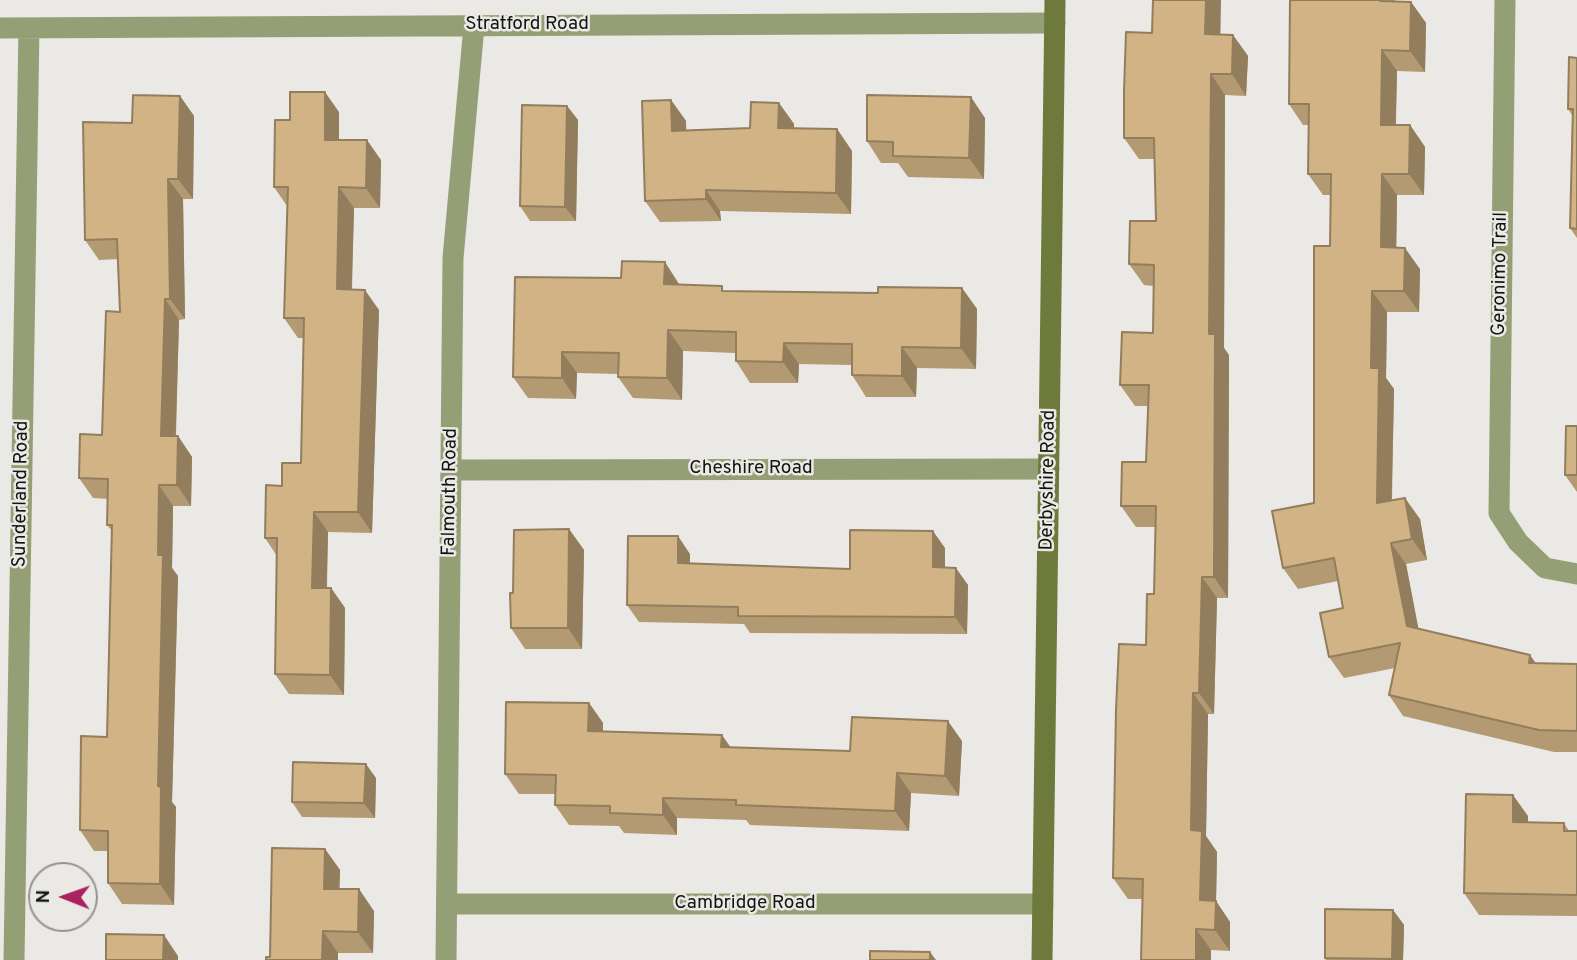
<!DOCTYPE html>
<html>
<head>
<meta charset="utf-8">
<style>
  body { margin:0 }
  #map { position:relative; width:1577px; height:960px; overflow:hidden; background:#eae9e5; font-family:Overpass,sans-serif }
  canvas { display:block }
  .north { position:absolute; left:28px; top:862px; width:70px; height:70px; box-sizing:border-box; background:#eae9e5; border:2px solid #949390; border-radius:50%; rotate:271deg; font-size:19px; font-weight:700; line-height:28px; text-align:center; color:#131311 }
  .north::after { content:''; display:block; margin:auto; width:24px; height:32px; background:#ab2162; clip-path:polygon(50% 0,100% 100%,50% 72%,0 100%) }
</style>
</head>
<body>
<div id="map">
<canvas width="1577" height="960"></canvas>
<div class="north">N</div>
</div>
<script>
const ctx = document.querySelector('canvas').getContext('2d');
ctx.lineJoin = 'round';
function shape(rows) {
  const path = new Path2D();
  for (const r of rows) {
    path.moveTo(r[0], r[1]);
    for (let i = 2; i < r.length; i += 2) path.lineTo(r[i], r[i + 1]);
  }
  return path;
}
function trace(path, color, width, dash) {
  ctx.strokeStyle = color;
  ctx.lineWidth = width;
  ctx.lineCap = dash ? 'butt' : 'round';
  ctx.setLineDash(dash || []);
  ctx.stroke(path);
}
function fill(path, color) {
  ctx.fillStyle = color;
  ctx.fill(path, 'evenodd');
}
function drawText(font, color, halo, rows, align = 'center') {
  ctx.font = font + ' Overpass,sans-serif';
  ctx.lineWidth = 5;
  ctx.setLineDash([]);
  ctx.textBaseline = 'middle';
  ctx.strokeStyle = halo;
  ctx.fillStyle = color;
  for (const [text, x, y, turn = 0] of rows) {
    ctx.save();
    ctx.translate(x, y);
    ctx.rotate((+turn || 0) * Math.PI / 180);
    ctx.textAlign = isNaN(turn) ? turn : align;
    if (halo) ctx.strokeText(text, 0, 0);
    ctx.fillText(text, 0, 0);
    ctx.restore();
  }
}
const street = shape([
  [1505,0,1499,513,1518,542,1545,568,1577,574],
  [0,28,1055,23],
  [452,470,1049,469],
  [447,904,1043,904],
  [14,960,29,28],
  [446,960,453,258,474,26]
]);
const secondary = shape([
  [1042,960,1055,0]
]);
const wall = shape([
  [1290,0,1395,0,1395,2,1411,2,1426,23,1425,72,1397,71,1396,125,1410,125,1425,147,1424,195,1397,195,1396,247,1420,269,1419,312,1387,312,1386,378,1394,389,1392,500,1420,519,1427,560,1406,564,1418,629,1536,663,1577,664,1577,752,1554,752,1403,716,1389,695,1395,668,1344,678,1329,657,1343,608,1338,581,1298,589,1283,568,1314,503,1330,246,1330,195,1323,195,1308,174,1309,125,1303,125,1289,104],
  [1152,33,1233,35,1248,56,1246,96,1225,95,1224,348,1229,355,1228,598,1217,598,1214,714,1208,714,1206,836,1217,852,1216,901,1230,922,1230,951,1211,950,1142,899,1128,899,1113,878,1146,645,1154,594,1155,527,1136,527,1121,506,1146,462,1148,406,1135,406,1120,385,1153,333,1154,286,1144,285,1129,264,1156,221,1155,159,1139,159,1124,138],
  [1577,58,1577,238,1570,228,1572,115,1568,109],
  [180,96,194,116,193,199,183,199,185,319,179,320,176,436,178,436,192,457,191,506,173,506,172,568,178,576,172,802,176,807,174,905,122,904,108,883,108,851,94,851,80,830,107,737,112,531,107,525,108,499,93,498,79,478,102,435,120,312,118,259,99,260,85,240,132,123],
  [671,100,686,121,686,131,750,128,779,103,794,124,793,129,837,129,852,151,851,214,720,211,721,221,660,222,645,201],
  [567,106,578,120,576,221,530,221,520,206],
  [339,112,339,140,381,160,380,208,354,208,352,290,379,310,372,533,328,532,327,588,331,588,345,608,344,695,289,694,275,674,277,556,265,538,282,486,301,463,304,338,298,338,284,318,287,206,274,187,290,120],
  [985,118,984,179,908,177,898,163,881,163,867,141],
  [679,284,679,285,725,291,878,293,962,288,977,309,976,369,917,368,916,397,866,397,852,375,852,365,799,364,798,383,750,383,736,361,736,353,683,351,682,400,633,398,618,377,618,374,577,373,576,399,528,398,513,377],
  [1577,426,1577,492,1565,475],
  [569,529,584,550,582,649,525,649,511,628,513,593],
  [945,548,945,567,968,585,967,634,750,633,744,624,639,622,627,605,690,554,690,564,850,569],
  [589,703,603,723,603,731,730,747,850,751,962,741,959,796,911,793,909,831,750,825,746,820,677,818,677,835,624,833,619,826,569,825,555,805,555,794,519,794,505,774],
  [376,778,375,818,302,817,292,802],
  [1528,816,1528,823,1564,823,1569,831,1577,831,1577,916,1479,915,1464,893],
  [325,849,340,870,339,889,374,911,373,953,338,953,270,957],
  [1393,910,1404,925,1403,960,1326,960,1325,958]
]);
const shadedWall = shape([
  [1206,0,1221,0,1220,55,1205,34],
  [1411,2,1426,23,1425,72,1410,51],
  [1233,35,1248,56,1246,96,1232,74],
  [1382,50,1397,71,1395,146,1381,125],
  [1211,74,1225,95,1224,348,1229,355,1228,598,1214,577,1209,334],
  [325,92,339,112,339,160,325,140],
  [180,96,194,116,193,199,178,179],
  [971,97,985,118,984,179,969,158],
  [671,100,686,121,687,152,672,131],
  [779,103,794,124,793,149,778,128],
  [567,106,578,120,576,221,565,207],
  [1410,125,1425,147,1424,195,1409,174],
  [837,129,852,151,851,214,836,193],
  [367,140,381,160,380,208,366,188],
  [1382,174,1397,195,1396,268,1381,247],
  [168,179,183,199,185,319,170,299],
  [339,187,354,208,351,309,337,289],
  [706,190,720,211,721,221,706,199],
  [1405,248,1420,269,1419,312,1404,291],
  [665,262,679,284,679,306,664,284],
  [962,288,977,309,976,369,961,348],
  [365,290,379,310,372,533,358,512],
  [1372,291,1387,312,1386,378,1394,389,1391,524,1377,503,1371,368],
  [165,299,179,320,175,456,161,436],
  [668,330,683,351,682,400,667,378],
  [784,343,799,364,798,383,783,362],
  [902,347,917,368,916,397,902,376],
  [562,352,577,373,576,399,562,378],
  [178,436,192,457,191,506,177,485],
  [159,485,173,506,172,568,178,576,172,802,176,807,174,905,160,884,158,786],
  [1405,498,1420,519,1427,560,1412,539],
  [314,512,328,532,326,608,312,588],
  [569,529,584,550,582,649,568,628],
  [933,531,945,548,945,585,933,567],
  [678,536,690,554,690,581,678,563],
  [1391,543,1406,564,1422,647,1407,626],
  [956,568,968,585,967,634,955,617],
  [1202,577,1217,598,1214,714,1199,693],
  [331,588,345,608,344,695,330,675],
  [1530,655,1545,676,1529,663],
  [1193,693,1208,714,1206,836,1217,852,1216,901,1230,922,1230,951,1215,930,1200,900,1191,830],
  [589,703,603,723,602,751,588,731],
  [948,721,962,741,959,796,945,776],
  [722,735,736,755,721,747],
  [366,764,376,778,375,818,364,803],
  [897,773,911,793,909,831,895,811],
  [1513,795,1528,816,1528,844,1513,822],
  [663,798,677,818,677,835,663,815],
  [325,849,340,870,339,910,324,889],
  [359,889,374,911,373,953,358,932],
  [1393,910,1404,925,1403,960,1393,960,1392,959],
  [1196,929,1211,950,1211,960,1196,960],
  [323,931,338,953,338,960,322,960],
  [164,935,178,956,178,960,163,960],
  [930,952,936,960,930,960]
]);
const building = shape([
  [1153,0,1206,0,1205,34,1233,35,1232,74,1211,74,1209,334,1215,334,1214,577,1202,577,1199,693,1193,693,1191,830,1202,831,1200,900,1216,901,1215,930,1196,929,1196,960,1141,960,1143,879,1113,878,1116,710,1119,644,1146,645,1147,594,1154,594,1156,506,1121,506,1122,462,1146,462,1149,385,1120,385,1122,332,1153,333,1154,265,1129,264,1130,221,1156,221,1154,138,1124,138,1124,91,1126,32,1152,33,1153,0],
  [1290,0,1380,0,1380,1,1411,2,1410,51,1382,50,1381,125,1410,125,1409,174,1382,174,1381,247,1405,248,1404,291,1372,291,1371,368,1379,368,1377,503,1405,498,1412,539,1391,543,1407,626,1530,655,1529,663,1577,664,1577,731,1539,730,1389,695,1400,643,1329,657,1320,613,1343,608,1334,558,1283,568,1272,511,1314,503,1314,246,1330,246,1331,174,1308,174,1309,104,1289,104,1290,0],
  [1569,57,1577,58,1577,229,1570,228,1573,109,1568,109,1569,57],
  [290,92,325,92,325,140,367,140,366,188,339,187,337,289,365,290,358,512,314,512,312,588,331,588,330,675,275,674,277,538,265,538,266,485,282,486,282,463,301,463,304,318,284,318,288,187,274,187,275,120,290,120,290,92],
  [133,95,180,96,178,179,168,179,170,299,165,299,161,436,178,436,177,485,159,485,158,555,163,555,158,786,161,787,160,884,108,883,108,831,80,830,81,736,107,737,112,525,107,525,108,479,79,478,80,434,102,435,106,311,120,312,117,239,85,240,83,122,132,123,133,95],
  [867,95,971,97,969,158,893,156,893,142,867,141,867,95],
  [671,100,672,131,750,128,751,102,779,103,778,128,837,129,836,193,706,190,706,199,645,201,642,101,671,100],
  [522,105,567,106,565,207,520,206,522,105],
  [622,261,665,262,664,284,722,286,722,291,878,293,878,287,962,288,961,348,902,347,902,376,852,375,852,344,784,343,783,362,736,361,736,332,668,330,667,378,618,377,619,353,562,352,562,378,513,377,515,277,621,278,622,261],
  [1566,426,1577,426,1577,475,1565,475,1566,426],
  [569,529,568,628,511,628,510,593,513,593,514,530,569,529],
  [850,530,933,531,933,567,956,568,955,617,738,616,738,607,627,605,628,536,678,536,678,563,850,569,850,530],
  [506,702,589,703,588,731,722,735,721,747,850,751,852,717,948,721,945,776,897,773,895,811,736,805,736,800,663,798,663,815,610,813,610,806,555,805,556,775,505,774,506,702],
  [293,762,366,764,364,803,292,802,293,762],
  [1466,794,1513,795,1513,822,1564,823,1564,831,1577,831,1577,895,1464,893,1466,794],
  [272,848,325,849,324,889,359,889,358,932,323,931,322,960,266,960,266,957,270,957,272,848],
  [1325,909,1393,910,1392,959,1325,958,1325,909],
  [106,934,164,935,163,960,106,960,106,934],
  [870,951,930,952,930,960,870,960,870,951]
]);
const streetNames = [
  ["Stratford Road",527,25],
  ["Geronimo Trail",1501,274,-89],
  ["Cheshire Road",751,469],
  ["Derbyshire Road",1049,480,-89],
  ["Falmouth Road",451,492,-89],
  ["Sunderland Road",22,494,-89],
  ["Cambridge Road",745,904]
];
trace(street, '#959f76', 21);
trace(secondary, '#6e7a3b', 21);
fill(wall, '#b49a72');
fill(shadedWall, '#927d5d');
fill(building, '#d1b385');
trace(building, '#927d5d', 2);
drawText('19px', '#131311', '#eae9e5', streetNames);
</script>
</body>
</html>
